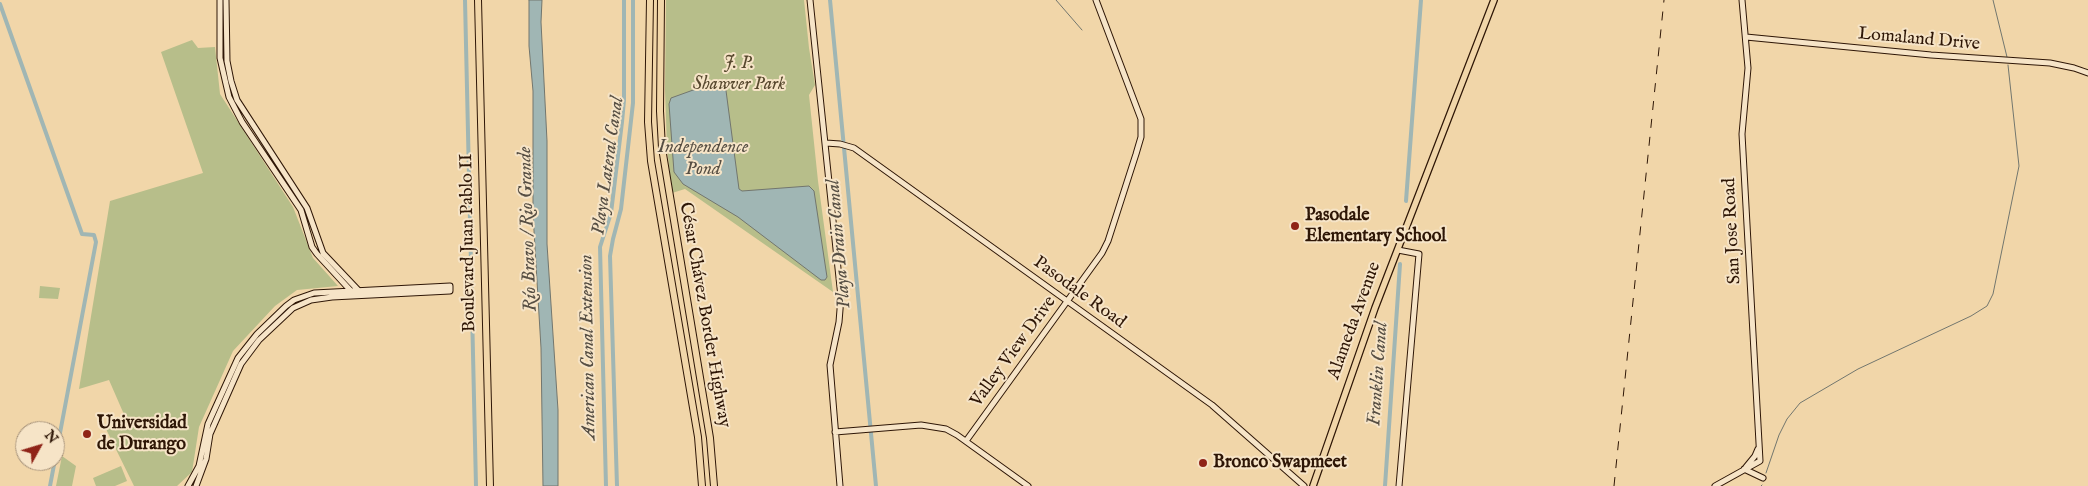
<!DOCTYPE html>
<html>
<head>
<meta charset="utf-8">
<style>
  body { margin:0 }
  #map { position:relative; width:2088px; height:486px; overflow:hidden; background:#f1d6a9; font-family:"IM FELL English",serif }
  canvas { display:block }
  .north { position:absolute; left:15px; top:421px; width:50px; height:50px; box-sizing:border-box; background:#f6e4c7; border:1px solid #a6927a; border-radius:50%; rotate:51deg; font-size:14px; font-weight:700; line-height:20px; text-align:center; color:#2e1606 }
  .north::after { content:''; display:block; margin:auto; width:18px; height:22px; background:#8f2418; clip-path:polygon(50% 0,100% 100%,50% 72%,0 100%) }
</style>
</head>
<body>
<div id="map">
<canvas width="2088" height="486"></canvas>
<div class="north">N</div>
</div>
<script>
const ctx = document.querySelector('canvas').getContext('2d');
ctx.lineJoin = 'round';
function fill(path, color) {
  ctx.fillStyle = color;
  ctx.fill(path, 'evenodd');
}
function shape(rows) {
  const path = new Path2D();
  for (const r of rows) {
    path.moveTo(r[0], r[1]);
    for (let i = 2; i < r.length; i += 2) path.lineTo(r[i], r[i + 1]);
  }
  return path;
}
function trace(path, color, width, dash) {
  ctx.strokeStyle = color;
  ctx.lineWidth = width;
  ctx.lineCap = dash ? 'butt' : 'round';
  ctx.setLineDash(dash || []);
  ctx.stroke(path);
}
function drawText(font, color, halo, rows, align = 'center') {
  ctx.font = font + ' "IM FELL English",serif';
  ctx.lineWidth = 4;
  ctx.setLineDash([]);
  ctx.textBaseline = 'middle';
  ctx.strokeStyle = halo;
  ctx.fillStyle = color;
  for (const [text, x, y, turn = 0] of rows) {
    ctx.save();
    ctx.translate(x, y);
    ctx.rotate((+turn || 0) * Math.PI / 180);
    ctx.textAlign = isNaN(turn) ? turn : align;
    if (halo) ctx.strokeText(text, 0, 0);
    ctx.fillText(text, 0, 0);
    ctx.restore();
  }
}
const green = shape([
  [666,0,804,0,809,48,815,85,809,95,818,181,833,292,685,189,672,193,667,148,665,90],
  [192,40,198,48,215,47,220,94,293,207,313,258,338,286,297,290,275,306,233,351,199,427,192,472,177,486,134,486,106,429,126,419,109,380,79,389,110,201,203,173,161,52],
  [40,286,60,288,58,299,39,298],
  [62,456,76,466,72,486,56,486],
  [121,466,127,481,115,486,96,486,93,478]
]);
const water = shape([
  [529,0,542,0,541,22,547,141,547,244,558,410,558,486,543,486,541,348,533,214,533,91,529,46,529,0],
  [721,80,725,83,739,189,742,191,809,186,814,191,827,277,825,280,821,280,738,217,683,184,674,172,669,104,671,98,721,80]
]);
const stream = shape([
  [1056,0,1082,30],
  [1993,0,2007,57],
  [1766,473,1779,435,1787,419,1800,403,1858,369,1971,316,1987,306,1993,294,2019,166,2008,65],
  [1761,486,1762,485]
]);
const canal = shape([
  [465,0,476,486],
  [830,0,876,486],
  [0,4,82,234,94,235,96,242,50,486],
  [1406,201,1421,0],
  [606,486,600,247,611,213,622,122,624,100,624,0],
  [617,486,610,256,613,239,621,209,633,103,633,0],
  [1385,486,1400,264]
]);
const secondary = shape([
  [220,0,220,58,229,97,242,122,301,210,312,247,317,254,351,291],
  [226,0,227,61,231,81,237,100,307,208,323,253,359,291],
  [810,0,841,297,839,322,830,365,840,486],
  [1746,37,1931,55,2050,63,2074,68,2088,73],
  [826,143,840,144,854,148,1212,405,1304,486],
  [1398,250,1419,254,1399,486],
  [835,432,921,425,946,429,957,435,1028,486],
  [966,441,1102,253,1108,241,1136,154,1141,137,1141,119,1096,0],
  [1746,467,1755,456,1758,449],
  [1744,469,1763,478],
  [188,486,199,466,208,424,238,358,257,334,286,306,294,300,314,293,450,286,450,291,332,297,311,300,293,308,259,340,241,364,210,434,206,459,196,486],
  [1715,486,1760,461,1742,134,1748,68,1742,0]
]);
const primary = shape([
  [1313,486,1375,308,1494,0]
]);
const highway = shape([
  [478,0,490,486],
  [650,0,648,122,651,161,698,437,702,486],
  [661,0,660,111,662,148,710,438,714,486]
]);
const rail = shape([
  [1614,486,1664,0]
]);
const markers = [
  [1295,226,5,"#8f2418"],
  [87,434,5,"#8f2418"],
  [1203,463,5,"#8f2418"]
];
const streetNames = [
  ["Lomaland Drive",1919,40,5],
  ["San Jose Road",1733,231,-93],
  ["Boulevard Juan Pablo II",469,243,-91],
  ["Pasodale Road",1079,293,36],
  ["César Chávez Border Highway",704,315,80],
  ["Alameda Avenue",1355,321,-70],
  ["Valley View Drive",1014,352,-54]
];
const parkNames = [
  ["J. P.",739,64],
  ["Shawver Park",739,85]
];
const poiNames = [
  ["Pasodale",1305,216],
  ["Elementary School",1305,237],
  ["Universidad",97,424],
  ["de Durango",97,445],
  ["Bronco Swapmeet",1213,463]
];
const waterNames = [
  ["Independence",703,148],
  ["Pond",703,170],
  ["Playa Lateral Canal",609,166,-82],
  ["Río Bravo / Rio Grande",529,229,-92],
  ["Playa Drain Canal",840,244,-95],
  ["American Canal Extension",589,347,-91],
  ["Franklin Canal",1379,374,-86]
];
fill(green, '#b7be8a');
fill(water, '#a0b6b4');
trace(water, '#72766e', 1);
trace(stream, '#72766e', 1);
trace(canal, '#a0b6b4', 4);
trace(secondary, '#2e1606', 7);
trace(primary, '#2e1606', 8);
trace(highway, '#2e1606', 8);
trace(secondary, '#f6e4c7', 5);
trace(primary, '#f1d6a9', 5.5);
trace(highway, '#f1d6a9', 6);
trace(rail, '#2e1606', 1, [9, 9]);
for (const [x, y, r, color] of markers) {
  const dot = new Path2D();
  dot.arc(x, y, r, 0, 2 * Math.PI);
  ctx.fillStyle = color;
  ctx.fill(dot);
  trace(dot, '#f6e4c7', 2);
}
drawText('18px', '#2e1606', '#f6e4c7', streetNames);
drawText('italic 18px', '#57482e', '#f6e4c7', parkNames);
drawText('bold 18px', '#2e1606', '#f6e4c7', poiNames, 'left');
drawText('italic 19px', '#564e43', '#f6e4c7', waterNames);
</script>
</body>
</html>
